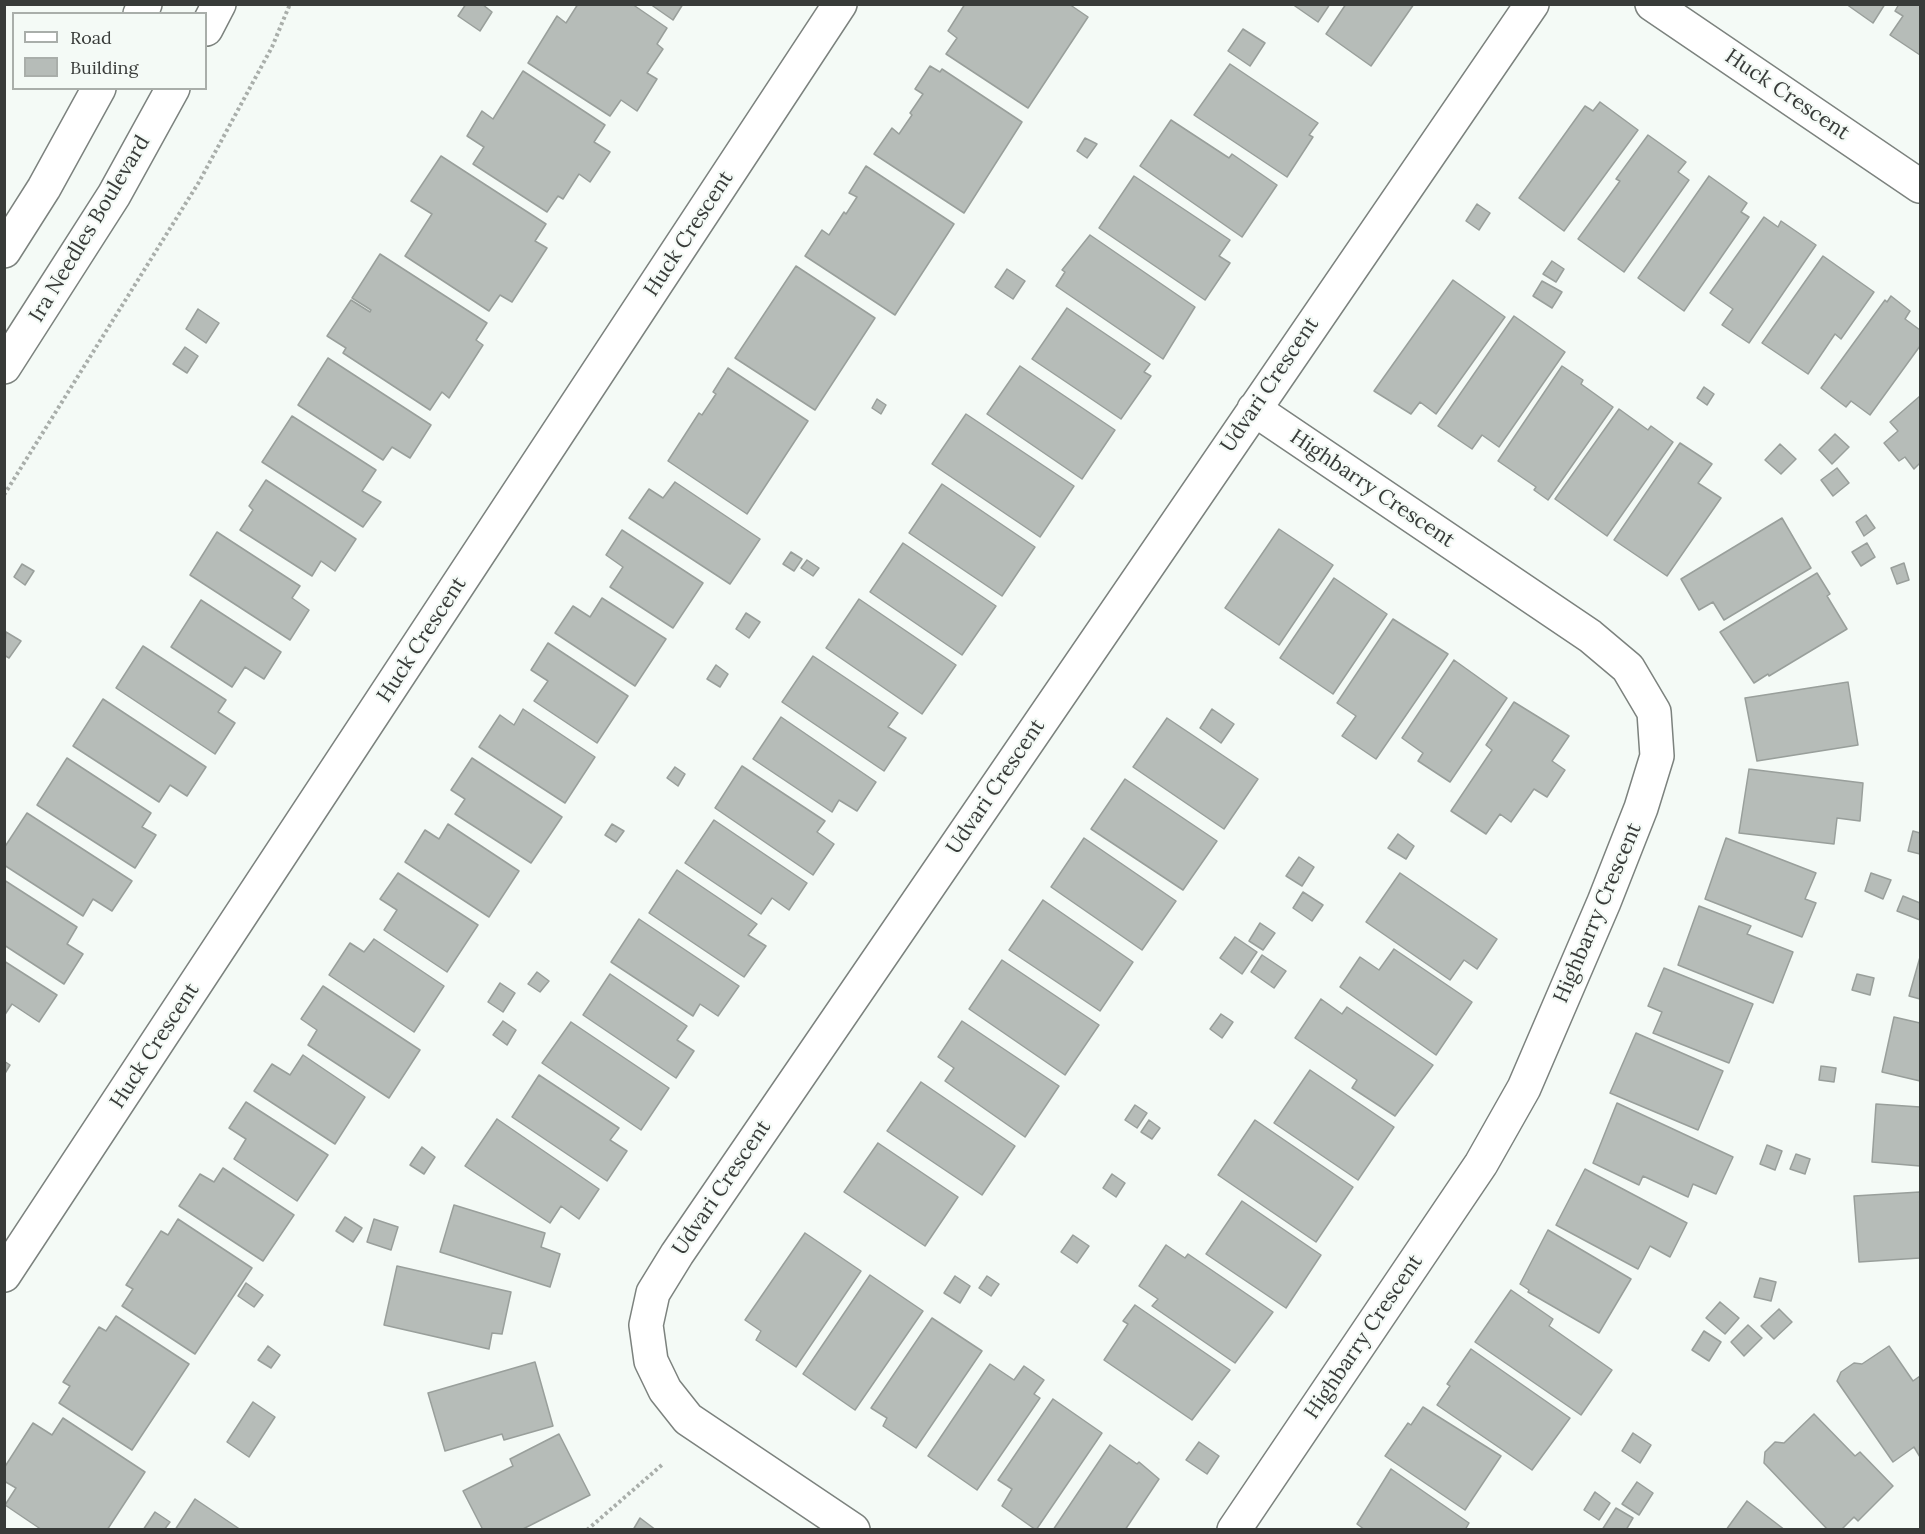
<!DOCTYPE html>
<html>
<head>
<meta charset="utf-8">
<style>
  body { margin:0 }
  #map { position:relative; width:1925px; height:1534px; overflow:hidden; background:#f4faf6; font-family:Lora,serif }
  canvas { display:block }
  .frame { position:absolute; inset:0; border:6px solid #383b39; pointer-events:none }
  .legend { position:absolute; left:12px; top:12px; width:195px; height:78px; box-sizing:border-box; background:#f4faf6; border:2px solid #a9aeaa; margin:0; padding:8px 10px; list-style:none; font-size:18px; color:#383b39 }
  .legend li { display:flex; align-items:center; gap:12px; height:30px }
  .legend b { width:30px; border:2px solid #a9aeaa }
</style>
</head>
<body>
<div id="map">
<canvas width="1925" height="1534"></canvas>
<div class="frame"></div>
<ul class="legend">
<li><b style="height:8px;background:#fff"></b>Road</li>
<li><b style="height:16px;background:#b6bcb8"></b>Building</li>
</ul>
</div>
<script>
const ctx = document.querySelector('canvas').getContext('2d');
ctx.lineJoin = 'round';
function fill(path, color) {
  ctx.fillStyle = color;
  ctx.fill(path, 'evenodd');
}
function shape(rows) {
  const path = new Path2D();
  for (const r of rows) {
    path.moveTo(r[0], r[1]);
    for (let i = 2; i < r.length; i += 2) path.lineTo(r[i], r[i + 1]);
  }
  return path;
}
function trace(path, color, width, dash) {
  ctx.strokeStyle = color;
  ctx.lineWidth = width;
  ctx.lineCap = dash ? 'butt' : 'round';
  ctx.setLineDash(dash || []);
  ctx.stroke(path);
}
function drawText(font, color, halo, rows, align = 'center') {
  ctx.font = font + ' Lora,serif';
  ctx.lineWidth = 4.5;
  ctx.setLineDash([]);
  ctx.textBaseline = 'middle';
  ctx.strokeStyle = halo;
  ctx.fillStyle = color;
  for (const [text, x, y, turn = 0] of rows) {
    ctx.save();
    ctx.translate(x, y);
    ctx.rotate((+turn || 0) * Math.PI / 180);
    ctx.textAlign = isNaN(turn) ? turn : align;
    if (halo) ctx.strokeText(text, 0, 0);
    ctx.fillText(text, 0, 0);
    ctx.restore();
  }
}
const building = shape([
  [466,4,482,4,492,12,480,31,458,16,466,4],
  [578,4,632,4,667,28,657,44,663,49,647,73,657,79,637,111,621,100,610,116,528,63,557,16,566,23,578,4],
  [650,4,683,4,673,20,650,4],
  [965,4,1069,4,1088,17,1028,108,946,54,957,38,948,31,965,4],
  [1292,4,1330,4,1318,22,1292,4],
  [1346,4,1414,4,1371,66,1326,34,1346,4],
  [1846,4,1885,4,1873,23,1846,4],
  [1899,4,1920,4,1920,55,1890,35,1903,16,1895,11,1899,4],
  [1243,29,1265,43,1250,66,1228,51,1243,29],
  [1230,64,1318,123,1309,135,1313,137,1287,177,1194,115,1230,64],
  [930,66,940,72,942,69,1022,122,964,213,874,154,892,128,899,134,912,115,910,113,923,94,915,89,930,66],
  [523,71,605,125,594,142,610,152,590,182,579,174,563,199,558,196,547,212,473,164,484,147,467,136,482,111,493,119,523,71],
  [1600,102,1638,130,1564,231,1519,198,1585,106,1593,111,1600,102],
  [1171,120,1229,158,1232,154,1277,185,1242,237,1140,166,1171,120],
  [1648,135,1686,162,1678,172,1689,180,1624,272,1578,239,1620,181,1616,179,1648,135],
  [1085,138,1097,144,1087,158,1077,151,1085,138],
  [441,156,546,224,535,241,547,248,512,302,500,295,489,311,405,256,432,214,411,201,441,156],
  [866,166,954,224,895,315,805,256,822,230,829,235,844,212,846,214,857,197,849,193,866,166],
  [1134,176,1230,240,1219,256,1230,263,1205,300,1099,228,1134,176],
  [1709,176,1747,203,1741,212,1749,217,1684,311,1638,278,1709,176],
  [1477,204,1490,213,1479,230,1466,221,1477,204],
  [1764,217,1778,227,1781,221,1816,245,1749,343,1722,325,1733,309,1710,293,1764,217],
  [1090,235,1195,307,1163,359,1056,286,1065,272,1062,270,1090,235],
  [380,254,487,323,476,340,483,345,449,398,442,392,430,410,343,353,346,348,327,336,351,300,370,312,371,310,352,298,380,254],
  [1823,256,1874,292,1841,339,1835,334,1808,374,1762,343,1823,256],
  [1552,261,1564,269,1556,282,1543,274,1552,261],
  [796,266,875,318,815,410,735,358,796,266],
  [1007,269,1025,281,1013,299,995,287,1007,269],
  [1453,280,1505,317,1436,414,1420,402,1411,414,1374,391,1453,280],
  [1542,281,1562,292,1552,308,1533,296,1542,281],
  [1891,296,1910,311,1905,319,1920,330,1920,346,1870,415,1851,401,1846,407,1821,388,1885,300,1887,302,1891,296],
  [1067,308,1150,364,1144,372,1151,376,1121,419,1032,359,1067,308],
  [198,309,219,323,206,343,186,329,198,309],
  [1514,316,1565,352,1499,447,1482,435,1472,449,1438,426,1514,316],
  [185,347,198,356,187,373,173,364,185,347],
  [328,358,431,425,410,458,392,447,383,460,298,405,328,358],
  [1020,366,1115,430,1082,479,987,414,1020,366],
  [1562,366,1583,380,1581,384,1613,407,1548,500,1534,490,1536,487,1498,461,1562,366],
  [728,368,808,421,747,514,668,461,699,413,702,415,716,394,713,392,728,368],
  [1704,387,1714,394,1707,405,1697,398,1704,387],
  [1920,396,1920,463,1914,469,1905,457,1899,461,1884,443,1898,431,1890,422,1920,396],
  [877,399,886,405,881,414,872,408,877,399],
  [1619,409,1648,430,1651,426,1673,442,1607,536,1555,499,1619,409],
  [966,414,1074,486,1040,537,932,464,966,414],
  [292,416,376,470,362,491,381,502,363,527,262,462,292,416],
  [1835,434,1849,447,1832,464,1819,450,1835,434],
  [1680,443,1712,464,1698,483,1721,498,1667,576,1614,540,1680,443],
  [1780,444,1796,459,1781,474,1765,460,1780,444],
  [1837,468,1849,483,1833,496,1821,480,1837,468],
  [266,480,356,539,335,571,321,561,312,576,240,530,253,510,249,506,266,480],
  [675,482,760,539,730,584,629,518,649,489,663,498,675,482],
  [942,484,1035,547,1002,596,909,533,942,484],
  [1866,515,1875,528,1864,536,1856,522,1866,515],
  [1782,518,1811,568,1724,620,1713,602,1699,610,1681,579,1782,518],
  [1279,529,1333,565,1279,645,1225,608,1279,529],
  [622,530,703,583,673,628,610,587,623,567,606,555,622,530],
  [217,532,300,586,292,598,309,610,290,640,190,575,217,532],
  [903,543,996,606,962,655,870,592,903,543],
  [1867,543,1875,557,1861,566,1852,552,1867,543],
  [791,552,802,559,794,571,783,564,791,552],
  [807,560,819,568,813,576,801,568,807,560],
  [1904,563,1909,580,1897,584,1891,568,1904,563],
  [22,564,34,571,25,585,14,577,22,564],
  [1817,573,1830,594,1827,596,1847,629,1769,676,1768,674,1754,683,1720,632,1817,573],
  [1334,578,1387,614,1333,694,1280,658,1334,578],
  [602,598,666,639,635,686,555,633,573,606,590,617,602,598],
  [859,599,956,665,922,714,826,648,859,599],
  [201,600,281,652,264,679,245,667,232,687,171,647,201,600],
  [746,613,760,622,749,638,736,629,746,613],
  [1393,619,1448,654,1376,759,1342,736,1356,716,1337,703,1393,619],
  [6,632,21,641,9,658,4,655,6,632],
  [548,643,628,696,597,743,534,701,548,681,531,670,548,643],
  [143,646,226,700,218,712,235,723,215,754,116,688,143,646],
  [813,656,898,713,888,727,906,738,884,771,782,702,813,656],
  [1454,660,1507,698,1450,782,1418,761,1423,753,1402,738,1454,660],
  [716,665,728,674,720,687,707,679,716,665],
  [1848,682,1858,745,1757,761,1745,698,1848,682],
  [103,699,206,767,187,796,170,785,159,802,73,746,103,699],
  [1514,702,1569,736,1552,761,1565,770,1547,797,1534,789,1511,822,1500,814,1486,834,1451,811,1492,750,1486,745,1514,702],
  [523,709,595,757,565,803,479,747,500,715,514,725,523,709],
  [1212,709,1234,724,1221,743,1200,728,1212,709],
  [781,717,876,782,857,811,839,800,832,812,753,759,781,717],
  [1167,718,1258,779,1224,829,1133,767,1167,718],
  [67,758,151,813,142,827,156,835,135,868,37,805,67,758],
  [472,758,562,817,531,863,455,814,465,799,451,790,472,758],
  [742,766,825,821,817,832,834,844,813,875,715,808,742,766],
  [675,767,685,774,678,786,667,778,675,767],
  [1749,769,1863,783,1860,821,1837,818,1834,844,1739,833,1749,769],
  [1125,779,1217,841,1183,890,1091,829,1125,779],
  [27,813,132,881,112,911,93,899,83,916,4,865,4,848,27,813],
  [714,820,807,883,789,910,772,898,761,914,685,863,714,820],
  [448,824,519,871,489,917,405,862,425,830,439,839,448,824],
  [612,824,624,831,616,842,605,835,612,824],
  [1913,831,1920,833,1920,854,1908,851,1913,831],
  [1398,834,1414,846,1406,859,1388,848,1398,834],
  [1084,838,1176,901,1142,950,1051,887,1084,838],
  [1726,838,1816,873,1805,899,1816,903,1802,937,1705,899,1726,838],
  [1299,857,1314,867,1302,886,1286,876,1299,857],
  [677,870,757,924,748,935,766,946,744,977,649,913,677,870],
  [398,873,478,925,447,972,384,930,397,910,380,899,398,873],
  [1400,873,1497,939,1477,969,1464,960,1450,980,1366,922,1400,873],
  [1871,873,1891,880,1883,899,1865,891,1871,873],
  [4,880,77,927,67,944,83,954,64,984,4,945,4,880],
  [1303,892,1323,905,1312,921,1293,908,1303,892],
  [1903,896,1920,903,1920,920,1897,911,1903,896],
  [1043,900,1133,962,1100,1011,1009,950,1043,900],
  [1699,906,1751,926,1747,934,1793,952,1773,1003,1678,965,1699,906],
  [639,919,739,986,718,1016,700,1004,693,1016,611,962,639,919],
  [1260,923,1275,933,1263,950,1249,941,1260,923],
  [1235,937,1257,952,1242,974,1220,958,1235,937],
  [374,939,444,986,414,1032,329,975,350,943,364,952,374,939],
  [1394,949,1472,1002,1436,1055,1340,987,1360,957,1379,970,1394,949],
  [1262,955,1286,971,1274,988,1251,972,1262,955],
  [1920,957,1920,999,1909,996,1920,957],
  [1002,960,1099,1025,1065,1075,969,1009,1002,960],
  [4,961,57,995,39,1022,12,1004,4,1016,4,961],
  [1664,968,1753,1004,1729,1063,1653,1033,1662,1012,1648,1006,1664,968],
  [537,972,549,981,540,992,528,984,537,972],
  [610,974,687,1026,677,1040,694,1051,676,1078,583,1015,610,974],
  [1857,974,1874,978,1870,995,1852,990,1857,974],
  [500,983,515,993,503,1012,488,1002,500,983],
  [323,986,420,1050,389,1098,308,1045,317,1030,301,1019,323,986],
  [1321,999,1342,1014,1347,1007,1433,1065,1395,1116,1352,1088,1357,1080,1295,1038,1321,999],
  [1221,1014,1233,1022,1222,1038,1210,1029,1221,1014],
  [1894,1017,1920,1023,1920,1081,1882,1072,1894,1017],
  [503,1021,516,1030,507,1045,493,1035,503,1021],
  [962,1021,1059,1086,1025,1137,945,1081,954,1068,938,1057,962,1021],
  [571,1022,669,1088,641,1130,542,1063,571,1022],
  [1636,1033,1723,1071,1698,1130,1610,1093,1636,1033],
  [303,1055,365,1097,335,1144,254,1091,272,1064,290,1075,303,1055],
  [4,1061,10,1065,4,1075,4,1061],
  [1821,1066,1836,1068,1834,1082,1819,1080,1821,1066],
  [1310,1070,1394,1127,1358,1180,1274,1123,1310,1070],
  [539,1075,619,1128,610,1140,627,1151,607,1181,512,1117,539,1075],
  [921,1082,1015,1146,982,1195,887,1131,921,1082],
  [246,1102,328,1155,297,1201,234,1159,246,1139,229,1128,246,1102],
  [1617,1103,1733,1157,1716,1194,1693,1184,1688,1197,1643,1176,1639,1185,1593,1163,1617,1103],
  [1876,1104,1920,1107,1920,1166,1872,1162,1876,1104],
  [1135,1105,1147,1113,1137,1128,1125,1120,1135,1105],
  [497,1119,599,1189,579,1219,561,1206,550,1223,465,1166,497,1119],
  [1149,1120,1160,1128,1152,1139,1141,1132,1149,1120],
  [1255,1120,1353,1187,1316,1242,1218,1175,1255,1120],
  [878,1143,958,1197,925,1246,844,1192,878,1143],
  [1767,1145,1782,1151,1775,1170,1760,1164,1767,1145],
  [422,1147,435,1157,424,1174,410,1165,422,1147],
  [1796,1154,1810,1159,1805,1174,1790,1169,1796,1154],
  [223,1168,294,1215,263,1261,179,1206,200,1174,214,1182,223,1168],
  [1585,1169,1687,1223,1670,1257,1650,1246,1638,1269,1556,1225,1585,1169],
  [1112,1174,1125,1183,1116,1197,1103,1188,1112,1174],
  [1920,1192,1920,1258,1859,1262,1854,1196,1920,1192],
  [1242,1201,1321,1255,1286,1308,1206,1254,1242,1201],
  [454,1205,545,1233,541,1247,560,1254,550,1287,440,1252,454,1205],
  [345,1217,362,1228,353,1242,336,1231,345,1217],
  [178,1219,252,1268,195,1354,122,1306,133,1289,126,1285,161,1231,168,1235,178,1219],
  [374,1219,398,1227,391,1250,367,1242,374,1219],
  [1548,1230,1631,1279,1599,1333,1528,1292,1529,1290,1520,1284,1548,1230],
  [805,1233,861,1271,796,1367,756,1340,761,1331,745,1320,805,1233],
  [1073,1235,1089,1246,1077,1263,1061,1252,1073,1235],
  [1166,1245,1185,1258,1188,1254,1273,1312,1235,1363,1152,1306,1158,1299,1139,1286,1166,1245],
  [397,1266,511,1292,502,1334,492,1333,489,1349,384,1325,397,1266],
  [870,1275,923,1311,855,1410,803,1374,870,1275],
  [955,1276,970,1286,960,1303,944,1293,955,1276],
  [987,1276,999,1284,991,1296,979,1288,987,1276],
  [1760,1278,1776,1282,1771,1301,1754,1297,1760,1278],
  [246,1283,263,1295,254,1307,238,1296,246,1283],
  [1511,1290,1553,1319,1549,1326,1612,1370,1581,1415,1475,1342,1511,1290],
  [1720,1302,1739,1318,1725,1334,1706,1318,1720,1302],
  [1135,1305,1230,1370,1192,1420,1104,1360,1128,1324,1123,1321,1135,1305],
  [1779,1309,1792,1322,1774,1339,1761,1326,1779,1309],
  [116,1316,189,1364,132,1450,59,1403,70,1386,63,1382,99,1327,106,1331,116,1316],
  [932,1318,982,1351,916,1448,883,1426,887,1418,871,1408,932,1318],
  [1748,1325,1762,1338,1744,1356,1731,1342,1748,1325],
  [1704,1331,1721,1342,1709,1361,1692,1350,1704,1331],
  [268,1346,280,1355,271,1368,258,1360,268,1346],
  [1889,1346,1913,1381,1920,1376,1920,1457,1914,1447,1893,1462,1837,1381,1841,1372,1854,1363,1862,1364,1889,1346],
  [1471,1349,1570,1418,1532,1470,1437,1405,1450,1386,1447,1384,1471,1349],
  [535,1362,553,1426,504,1440,502,1434,445,1451,428,1393,535,1362],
  [990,1364,1014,1380,1024,1366,1044,1380,1034,1394,1040,1398,977,1490,928,1456,990,1364],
  [1053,1399,1102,1433,1036,1530,1002,1506,1012,1489,998,1480,1053,1399],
  [253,1402,275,1417,249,1457,227,1442,253,1402],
  [1423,1407,1501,1456,1465,1510,1385,1456,1408,1423,1411,1425,1423,1407],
  [1814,1414,1855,1456,1860,1452,1893,1486,1858,1521,1854,1517,1841,1530,1828,1530,1764,1463,1765,1452,1775,1442,1784,1443,1814,1414],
  [63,1418,145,1472,107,1530,42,1530,5,1505,16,1488,4,1481,4,1468,33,1423,52,1435,63,1418],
  [1633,1433,1651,1445,1640,1463,1622,1451,1633,1433],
  [559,1434,590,1495,521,1530,483,1530,463,1491,513,1466,510,1459,559,1434],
  [1199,1442,1219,1456,1207,1474,1186,1460,1199,1442],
  [1110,1445,1137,1464,1139,1462,1159,1479,1125,1530,1053,1530,1110,1445],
  [1391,1469,1469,1523,1465,1530,1365,1530,1357,1524,1391,1469],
  [1637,1482,1653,1493,1639,1515,1622,1504,1637,1482],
  [1595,1492,1610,1503,1599,1520,1584,1510,1595,1492],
  [195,1499,241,1530,175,1530,195,1499],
  [1747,1501,1785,1530,1726,1530,1747,1501],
  [1616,1508,1633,1518,1626,1530,1602,1530,1616,1508],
  [155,1512,170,1522,164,1530,143,1530,155,1512],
  [640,1518,656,1530,633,1530,640,1518]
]);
const path = shape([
  [4,495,199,182,272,47,290,4],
  [587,1530,663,1464]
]);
const street = shape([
  [1652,4,1920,186],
  [4,1275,840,4],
  [853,1530,688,1419,665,1390,651,1361,646,1325,653,1293,677,1254,1532,4],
  [1234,1530,1481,1164,1524,1088,1604,902,1641,808,1657,756,1654,712,1628,668,1590,636,1254,409]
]);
const secondary = shape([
  [140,14,145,4],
  [206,29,219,4],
  [4,251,44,188,99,88],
  [4,367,114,195,173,88]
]);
const streetNames = [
  ["Huck Crescent",1787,95,34],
  ["Ira Needles Boulevard",90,229,-59],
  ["Huck Crescent",689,234,-57],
  ["Udvari Crescent",1270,385,-56],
  ["Highbarry Crescent",1372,489,34],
  ["Huck Crescent",422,640,-57],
  ["Udvari Crescent",996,787,-56],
  ["Highbarry Crescent",1598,913,-67],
  ["Huck Crescent",155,1046,-57],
  ["Udvari Crescent",722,1188,-56],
  ["Highbarry Crescent",1364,1337,-56]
];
fill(building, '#b6bcb8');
trace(building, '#999f9b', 1.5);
trace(street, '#7c827e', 36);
trace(secondary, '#7c827e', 36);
trace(path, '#a9aeaa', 4, [3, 3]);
trace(street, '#fff', 33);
trace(secondary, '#fff', 33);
drawText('21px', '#383b39', '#f4faf6', streetNames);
</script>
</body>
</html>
